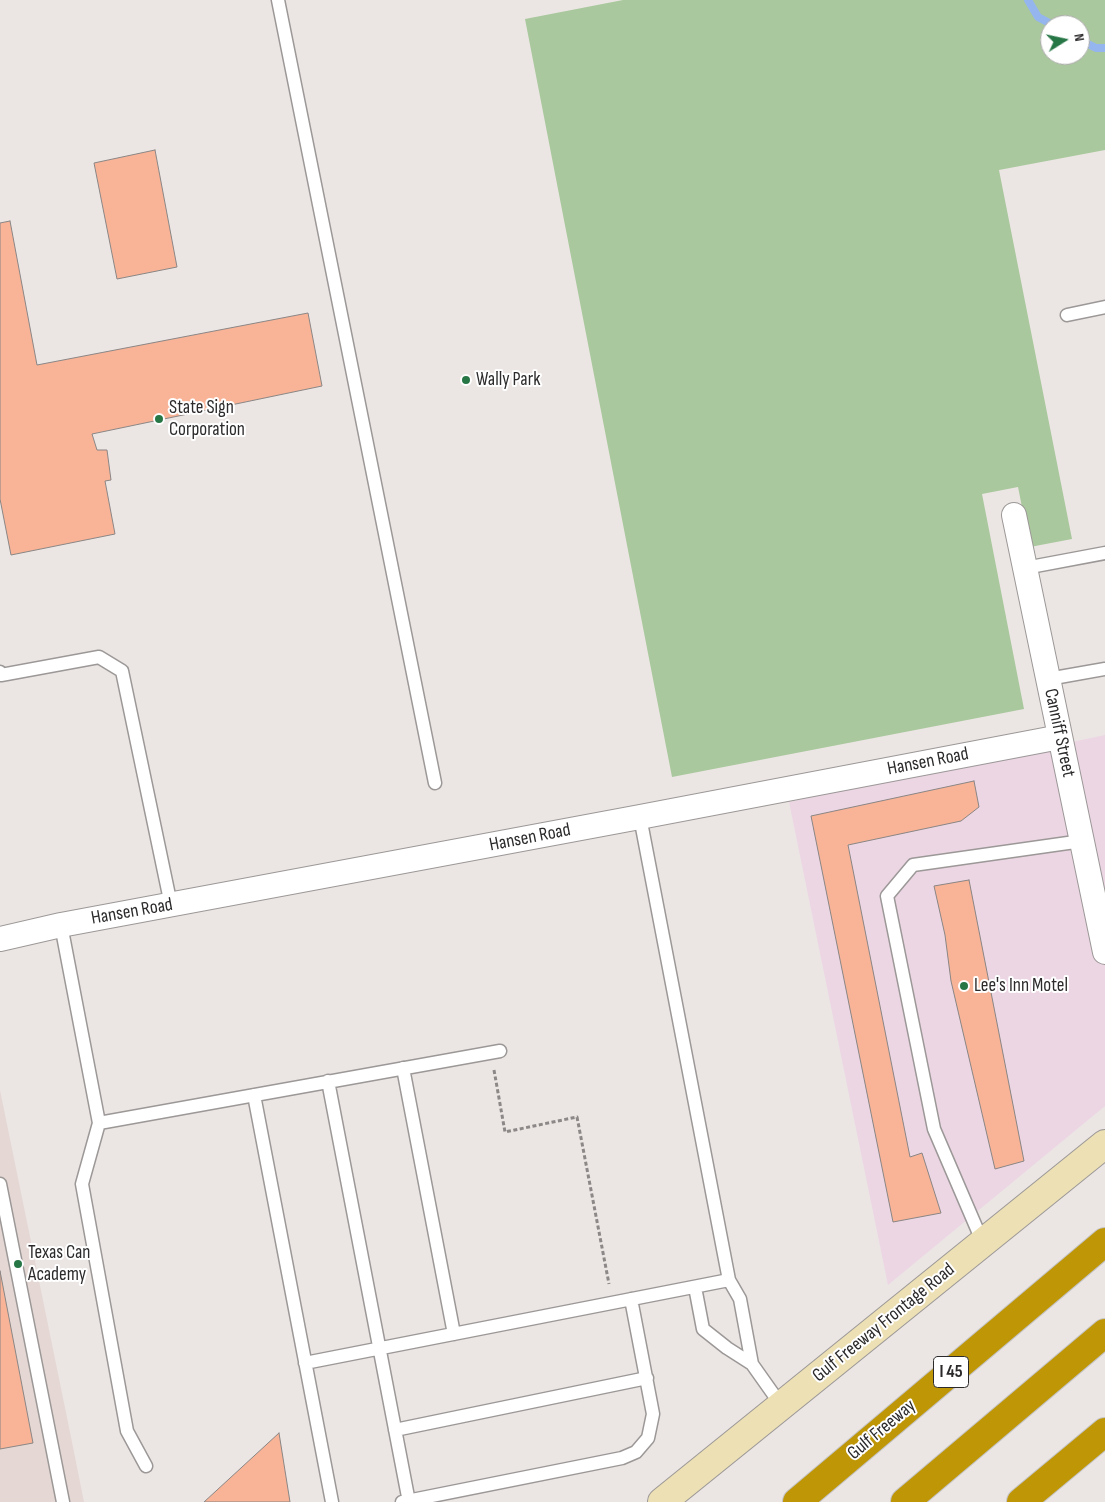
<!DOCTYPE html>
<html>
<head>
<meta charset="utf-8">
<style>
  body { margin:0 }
  #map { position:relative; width:1105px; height:1502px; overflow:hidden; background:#ebe6e4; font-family:"Sofia Sans Condensed",sans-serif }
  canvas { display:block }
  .north { position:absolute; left:1040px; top:15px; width:50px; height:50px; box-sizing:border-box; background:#fff; border:1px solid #abaaaa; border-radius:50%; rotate:80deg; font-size:14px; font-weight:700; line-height:20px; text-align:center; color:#2c2a2a }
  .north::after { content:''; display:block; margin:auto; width:18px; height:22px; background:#267646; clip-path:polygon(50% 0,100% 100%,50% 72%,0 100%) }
</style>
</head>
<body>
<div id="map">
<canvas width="1105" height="1502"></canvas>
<div class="north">N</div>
</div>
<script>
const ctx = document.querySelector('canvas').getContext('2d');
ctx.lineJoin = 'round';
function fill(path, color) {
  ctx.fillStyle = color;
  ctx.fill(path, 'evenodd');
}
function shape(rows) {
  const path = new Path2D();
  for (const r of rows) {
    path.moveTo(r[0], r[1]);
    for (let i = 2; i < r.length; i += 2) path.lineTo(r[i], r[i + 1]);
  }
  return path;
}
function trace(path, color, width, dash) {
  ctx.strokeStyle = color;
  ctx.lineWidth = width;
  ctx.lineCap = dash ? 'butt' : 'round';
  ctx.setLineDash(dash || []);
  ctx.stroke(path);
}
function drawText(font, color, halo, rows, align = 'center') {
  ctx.font = font + ' "Sofia Sans Condensed",sans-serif';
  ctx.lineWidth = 4;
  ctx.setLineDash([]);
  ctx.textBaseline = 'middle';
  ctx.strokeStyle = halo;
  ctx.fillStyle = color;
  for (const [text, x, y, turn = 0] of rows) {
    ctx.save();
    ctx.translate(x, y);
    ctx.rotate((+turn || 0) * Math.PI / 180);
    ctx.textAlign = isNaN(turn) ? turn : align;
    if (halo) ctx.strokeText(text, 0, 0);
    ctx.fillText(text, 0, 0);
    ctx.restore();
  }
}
const commercial = shape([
  [1105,735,1105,1106,888,1285,789,802]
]);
const built = shape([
  [0,1090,71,1437,84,1502,0,1502]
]);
const green = shape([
  [623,0,1105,0,1105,150,999,170,1072,539,1030,547,1018,487,982,494,1024,709,672,777,525,19],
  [1050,25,1080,25,1080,55,1050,55]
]);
const stream = shape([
  [1028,0,1038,17,1053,25],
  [1080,40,1096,48,1105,48]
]);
const building = shape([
  [155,150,177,267,117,279,94,163,155,150],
  [10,221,37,365,308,313,322,386,92,434,97,450,107,450,111,480,105,481,115,534,11,555,0,499,0,223,10,221],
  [974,781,979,807,961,821,848,845,910,1157,922,1153,941,1213,893,1222,811,816,974,781],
  [969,880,1024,1161,995,1169,951,981,945,935,934,886,969,880],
  [0,1271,33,1443,0,1449,0,1271],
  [279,1433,290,1502,204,1502,279,1433]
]);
const path = shape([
  [494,1070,505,1132,577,1117,609,1284]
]);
const service = shape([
  [278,0,435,783],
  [1067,315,1105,307],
  [1025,568,1105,553],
  [0,672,1,675,99,657,122,671,171,905],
  [1048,679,1105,669],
  [640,817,729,1280,740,1299,752,1364,781,1405],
  [61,925,99,1123,82,1184,127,1431,146,1466],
  [403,1068,454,1334],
  [328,1081,409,1502],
  [254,1095,332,1502],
  [99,1123,500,1051],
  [0,1184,63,1502],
  [983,1243,934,1129,887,896,913,865,1082,841],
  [695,1287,703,1329,727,1348,752,1364],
  [305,1363,729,1280],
  [395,1430,647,1378],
  [402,1502,622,1458,636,1452,648,1438,653,1414,631,1299]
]);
const minor = shape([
  [1014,515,1105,952],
  [0,939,61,925,640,817,1060,737]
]);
const secondary = shape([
  [662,1502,1105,1144]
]);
const motorway = shape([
  [797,1502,1105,1242],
  [905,1502,1105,1333],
  [1021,1502,1105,1432]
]);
const markers = [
  [466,380,5,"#267646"],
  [159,419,5,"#267646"],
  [964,986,5,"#267646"],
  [18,1264,5,"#267646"]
];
const shields = [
  [951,1372,35]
];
const shieldNames = [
  ["I 45",951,1372]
];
const poiNames = [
  ["Wally Park",476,380],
  ["State Sign",169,408],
  ["Corporation",169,430],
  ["Lee's Inn Motel",974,986],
  ["Texas Can",28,1253],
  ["Academy",28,1275]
];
const streetNames = [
  ["Canniff Street",1059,733,78],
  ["Hansen Road",928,762,-11],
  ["Hansen Road",530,838,-11],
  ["Hansen Road",132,912,-10],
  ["Gulf Freeway Frontage Road",884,1323,-39],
  ["Gulf Freeway",882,1430,-40]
];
fill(commercial, '#ecd6e4');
fill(built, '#e5d8d4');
fill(green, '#aac89d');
trace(stream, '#95b5ef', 8);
fill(building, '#f9b396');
trace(building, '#8a8685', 1);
trace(service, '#9c9897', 15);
trace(minor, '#9c9897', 26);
trace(secondary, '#9c9897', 30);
trace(motorway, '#c4c3c3', 30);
trace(path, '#8c8887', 3, [4, 2.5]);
trace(service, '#fff', 12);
trace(minor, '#fff', 24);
trace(secondary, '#ece0b4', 28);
trace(motorway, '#bf9606', 28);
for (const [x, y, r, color] of markers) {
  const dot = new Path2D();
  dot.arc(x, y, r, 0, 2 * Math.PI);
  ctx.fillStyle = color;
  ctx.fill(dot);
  trace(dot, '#fff', 2);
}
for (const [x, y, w] of shields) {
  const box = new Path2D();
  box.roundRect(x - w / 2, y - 15.5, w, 31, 4);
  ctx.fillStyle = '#fff';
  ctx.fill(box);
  trace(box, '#2c2a2a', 1);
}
drawText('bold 18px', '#2c2a2a', null, shieldNames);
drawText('19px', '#2c2a2a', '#fff', poiNames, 'left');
drawText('19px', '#2c2a2a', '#fff', streetNames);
</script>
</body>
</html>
